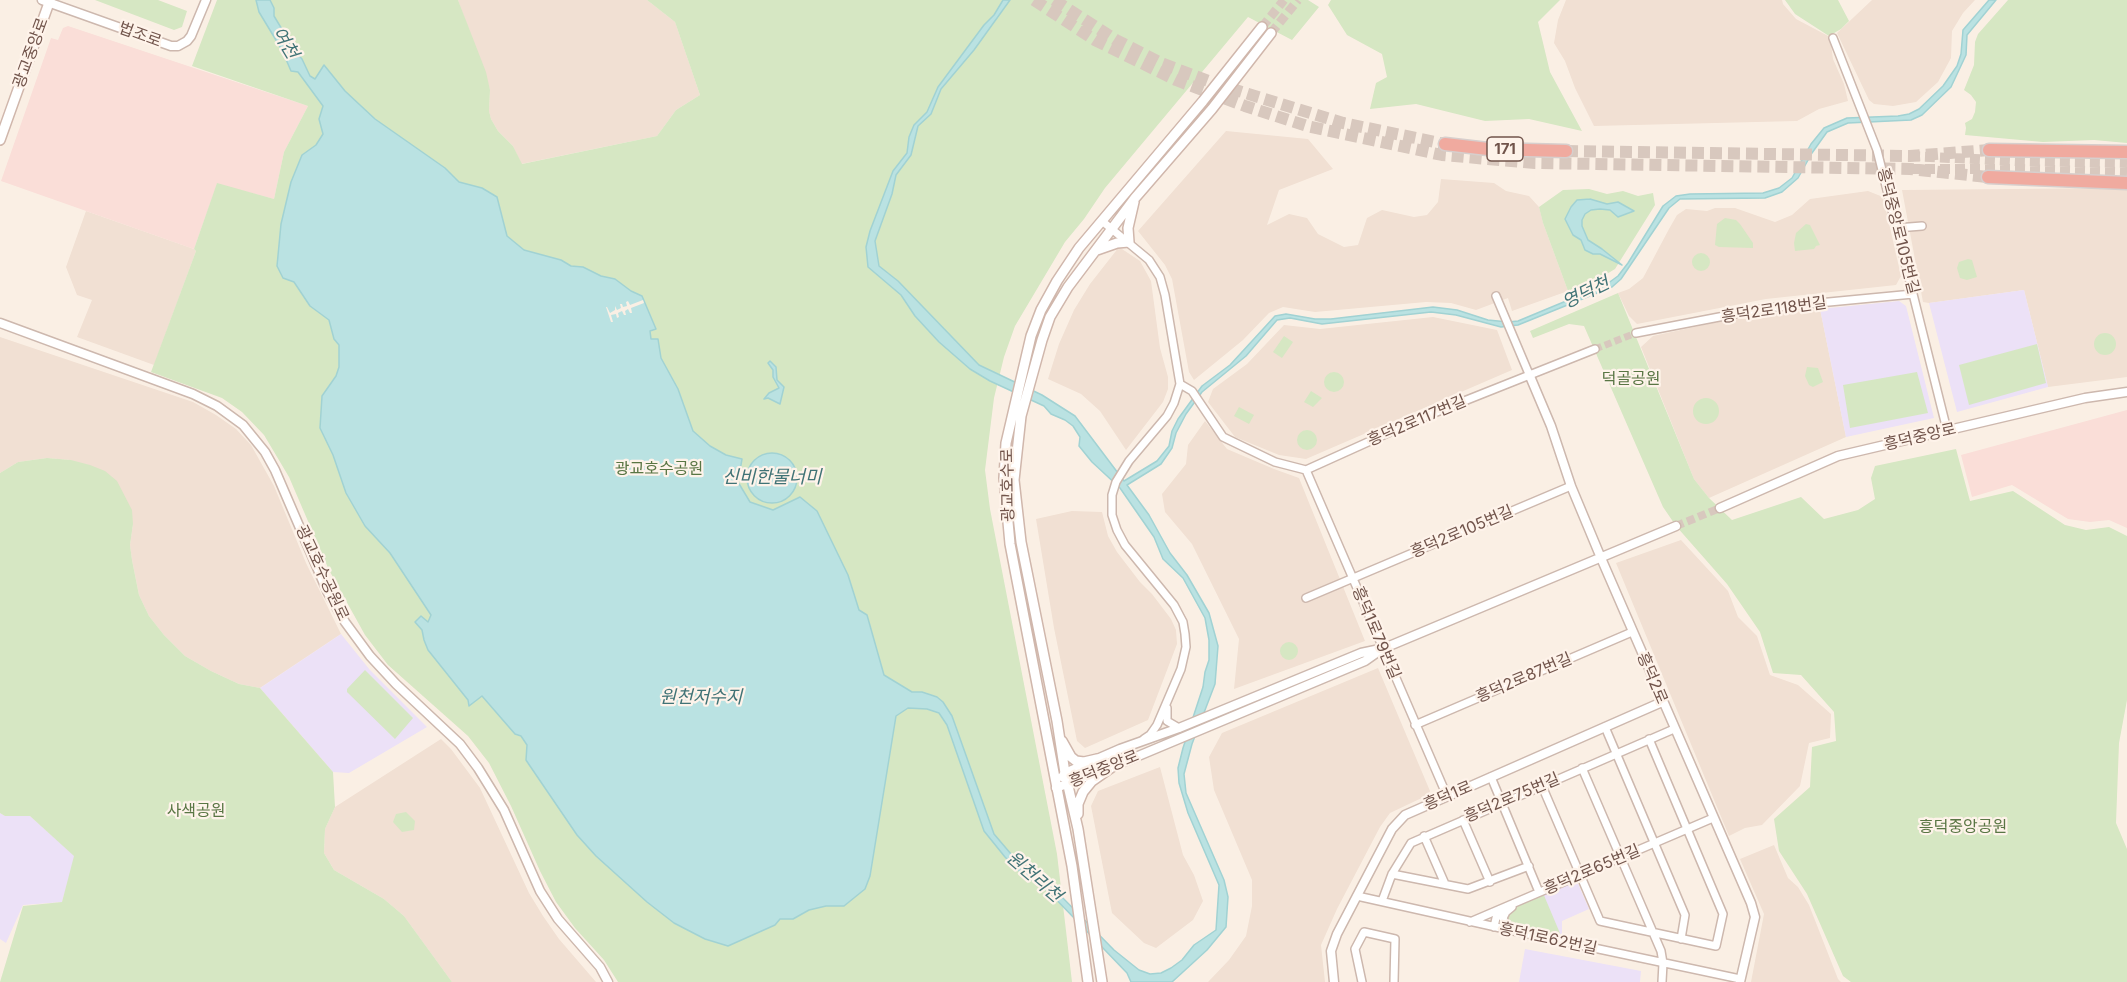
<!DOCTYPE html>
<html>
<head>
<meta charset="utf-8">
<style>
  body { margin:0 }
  canvas { display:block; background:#faefe4 }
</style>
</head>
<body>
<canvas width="2127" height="982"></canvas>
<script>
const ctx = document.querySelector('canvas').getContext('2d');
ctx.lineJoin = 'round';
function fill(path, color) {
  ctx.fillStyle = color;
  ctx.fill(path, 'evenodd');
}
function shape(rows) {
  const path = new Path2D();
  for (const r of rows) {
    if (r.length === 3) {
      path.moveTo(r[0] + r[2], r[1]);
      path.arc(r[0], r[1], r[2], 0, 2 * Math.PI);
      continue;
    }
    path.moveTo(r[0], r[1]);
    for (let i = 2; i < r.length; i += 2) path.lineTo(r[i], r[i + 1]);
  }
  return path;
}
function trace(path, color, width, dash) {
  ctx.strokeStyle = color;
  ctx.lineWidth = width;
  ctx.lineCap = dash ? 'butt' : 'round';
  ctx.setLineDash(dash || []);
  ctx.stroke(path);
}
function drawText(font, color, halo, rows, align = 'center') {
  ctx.font = font + ' Inter,"Noto Sans KR",sans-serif';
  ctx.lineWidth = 4.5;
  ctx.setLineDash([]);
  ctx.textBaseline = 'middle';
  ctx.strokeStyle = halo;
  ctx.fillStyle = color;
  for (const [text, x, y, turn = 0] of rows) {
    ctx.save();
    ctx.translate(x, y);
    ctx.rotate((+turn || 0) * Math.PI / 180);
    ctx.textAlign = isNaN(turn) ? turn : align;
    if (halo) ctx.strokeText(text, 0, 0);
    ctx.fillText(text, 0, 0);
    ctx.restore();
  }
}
const residential = shape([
  [458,0,647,0,675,22,700,95,676,110,657,136,521,164,513,146,498,131,491,119,489,111,490,90],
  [1566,0,1782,0,1783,4,1796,19,1830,37,1833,59,1844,84,1848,101,1819,109,1797,121,1594,126,1575,88,1565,61,1554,43,1558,20],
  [1872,0,1975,0,1963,13,1952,31,1951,58,1938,82,1916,102,1893,106,1874,104,1869,100,1837,33],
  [1226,131,1308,139,1333,169,1279,190,1267,225,1289,214,1307,218,1318,234,1344,247,1358,245,1367,218,1382,210,1414,217,1427,215,1438,202,1441,179,1494,183,1506,191,1529,196,1539,207,1543,223,1568,291,1512,311,1508,298,1476,310,1451,303,1426,302,1315,312,1283,307,1269,313,1243,340,1194,380,1189,372,1172,279,1165,265,1138,231],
  [2122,188,2127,190,2127,377,2048,387,2024,290,1929,303,1923,302,1902,190],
  [1868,191,1883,197,1901,276,1896,285,1766,299,1637,324,1629,316,1618,293,1629,289,1643,278,1669,229,1677,215,1686,209,1707,211,1715,208,1735,208,1775,222,1792,215,1810,199],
  [86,211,194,249,196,251,154,365,77,337,92,300,77,295,66,267],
  [1119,247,1140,261,1151,281,1160,348,1168,377,1168,389,1163,402,1126,450,1100,411,1081,394,1048,379,1059,344,1074,310,1090,284],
  [1820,309,1846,437,1709,498,1694,479,1641,347,1653,336,1727,320],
  [1433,317,1497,330,1512,370,1306,459,1279,455,1235,437,1208,402,1213,389,1247,364,1284,325,1320,329],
  [0,337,193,402,216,415,236,429,251,445,274,486,306,563,341,634,260,688,239,684,211,671,185,656,164,635,149,616,139,595,132,560,130,545,133,524,71,460,47,458,18,462,0,473],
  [1205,421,1227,449,1274,469,1299,478,1365,641,1234,689,1239,639,1192,544,1165,512,1162,494,1186,464,1188,445],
  [1072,511,1102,512,1108,536,1117,552,1140,582,1152,594,1171,619,1176,630,1177,644,1148,720,1085,748,1077,741,1054,628,1036,519],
  [1681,540,1728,591,1738,617,1757,636,1770,675,1798,685,1831,714,1830,738,1809,743,1800,786,1762,825,1745,828,1729,836,1616,563],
  [1378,668,1430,791,1428,795,1390,813,1380,827,1337,909,1321,945,1325,982,1208,982,1229,960,1246,936,1252,906,1252,880,1214,790,1209,757,1222,733],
  [441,739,451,749,480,788,529,893,543,916,559,939,596,982,452,982,404,916,384,899,334,870,324,853,325,829,335,807],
  [1160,767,1183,855,1194,875,1203,901,1193,920,1156,948,1144,943,1112,913,1091,806,1098,791],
  [1774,845,1788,878,1798,887,1809,905,1838,979,1841,982,1751,982,1764,914,1740,859]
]);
const commercial = shape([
  [68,26,308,106,284,152,274,199,217,184,194,249,1,181,51,38,58,40,63,28],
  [2127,410,2127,528,2109,520,2090,522,2068,519,2012,485,1972,497,1961,455]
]);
const education = shape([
  [2024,290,2048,387,1957,412,1929,303],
  [1899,301,1906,306,1934,418,1846,437,1820,309],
  [341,634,370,670,427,727,349,773,333,772,260,688],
  [0,813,5,816,30,816,75,856,62,902,23,905,6,943,0,939],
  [1576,879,1589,909,1562,921,1562,938,1519,903],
  [1525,949,1641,971,1640,982,1519,982]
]);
const green = shape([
  [95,0,158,0,187,11,182,27,174,30],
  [217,0,458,0,486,72,490,90,489,111,491,119,498,131,513,146,522,164,657,136,676,110,700,95,675,22,647,0,1308,0,1319,7,1292,40,1248,17,1105,188,1084,219,1065,242,1015,326,1004,357,994,398,985,470,990,509,1057,854,1072,982,618,982,604,960,575,928,556,902,540,871,511,806,489,763,468,736,388,665,365,635,329,570,289,477,264,435,242,412,222,398,151,372,196,251,194,249,217,183,274,199,284,152,308,106,192,66],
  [1331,0,1560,0,1538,22,1550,72,1582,131,1529,119,1485,121,1416,104,1370,109,1376,83,1387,77,1382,54,1347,35,1328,5],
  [1785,0,1838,0,1849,21,1841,29,1829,36,1795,14],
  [2008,0,2127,0,2127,143,2094,140,2043,142,1965,135,1966,128,1965,123,1972,119,1975,112,1976,102,1971,95,1964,90,1974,65,1975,42,1978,34],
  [1589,189,1607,194,1623,191,1638,196,1653,193,1655,205,1615,269,1600,278,1568,291,1543,223,1539,207,1563,190],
  [1725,218,1736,220,1740,224,1753,243,1753,248,1719,247,1715,245,1717,224],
  [1806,224,1810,225,1820,245,1816,246,1814,249,1795,251,1794,243,1796,233],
  [1701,262,9],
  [1968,259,1972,260,1977,277,1967,280,1960,278,1957,268,1959,262],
  [1618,293,1694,479,1709,498,1732,520,1801,497,1824,519,1858,510,1875,499,1871,478,1875,466,1956,449,1970,501,2013,491,2065,525,2086,530,2109,527,2127,536,2127,700,2119,743,2116,823,2127,849,2127,982,1851,982,1843,976,1807,894,1779,851,1774,819,1810,787,1812,747,1836,741,1834,712,1801,675,1773,673,1760,632,1727,584,1676,526,1663,507,1584,326,1569,324,1533,338,1530,331],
  [2105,344,11],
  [1284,336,1293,342,1282,358,1273,352],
  [2037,344,2046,383,1969,405,1959,365],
  [1807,367,1818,368,1823,382,1813,387,1809,385,1805,376],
  [1917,372,1928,413,1850,428,1843,385],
  [1334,382,10],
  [1311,391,1322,398,1313,407,1304,402],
  [1706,411,13],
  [1239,407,1254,415,1249,424,1234,416],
  [1307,440,10],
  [47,458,71,460,90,465,105,471,117,481,132,510,133,524,130,545,132,560,139,595,149,616,164,635,185,656,211,671,239,684,260,688,333,772,335,807,325,829,324,853,334,870,384,899,404,916,452,982,0,982,23,906,62,902,74,856,30,816,5,816,0,813,0,473,18,462],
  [1289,651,9],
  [365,670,413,718,395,739,347,692,347,689],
  [406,812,415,821,414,830,402,832,393,822,396,814],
  [1543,893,1562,938,1515,929,1506,918,1519,903]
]);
const water = shape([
  [256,0,270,0,274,8,274,16,295,51,302,59,310,76,315,79,324,65,345,91,375,119,445,168,459,182,482,188,497,197,507,236,524,250,561,260,571,266,583,267,601,276,615,279,631,291,642,296,656,329,650,331,651,339,658,339,661,358,678,389,693,431,710,446,726,455,742,459,738,482,750,502,773,510,800,497,817,511,848,575,859,610,867,615,884,675,912,692,922,692,937,697,943,702,952,716,994,834,1011,854,1058,893,1114,950,1139,970,1150,974,1161,973,1171,968,1182,960,1194,945,1216,930,1219,885,1188,813,1179,783,1178,768,1183,748,1203,687,1205,672,1209,660,1209,640,1205,618,1183,578,1163,559,1154,537,1120,488,1092,462,1079,446,1080,437,1073,426,1065,420,1051,414,1044,406,990,381,970,369,939,342,915,316,901,295,868,267,866,247,870,231,893,171,907,153,909,137,914,125,927,112,938,87,984,25,994,15,1003,0,1010,0,974,50,941,89,931,114,918,126,911,155,896,175,892,194,875,241,879,266,898,281,979,365,1042,395,1075,416,1124,481,1157,461,1169,446,1172,431,1178,419,1202,386,1230,365,1275,316,1286,314,1315,319,1331,319,1433,307,1457,310,1488,320,1508,322,1518,321,1607,284,1618,276,1628,263,1663,206,1676,196,1690,194,1763,193,1779,188,1792,178,1811,144,1824,128,1847,118,1898,116,1909,114,1919,109,1943,86,1957,66,1961,54,1963,30,1989,0,1996,0,1967,35,1966,55,1951,87,1922,115,1911,120,1848,123,1827,132,1812,153,1798,178,1782,192,1765,198,1680,199,1669,208,1621,279,1612,287,1518,325,1501,327,1456,315,1431,312,1322,324,1290,318,1277,320,1246,356,1202,392,1186,414,1176,433,1172,448,1161,464,1127,485,1149,515,1170,553,1187,575,1209,613,1218,646,1215,684,1192,744,1184,774,1186,793,1224,880,1228,897,1226,927,1207,950,1172,982,1131,982,1127,973,1049,892,1019,871,1005,857,984,831,947,725,939,713,927,709,908,708,896,716,870,876,865,889,844,906,826,906,809,910,793,919,780,919,775,925,728,946,705,939,674,923,647,902,596,856,577,835,530,766,526,760,527,745,521,736,515,734,482,696,469,706,468,700,428,650,424,640,422,630,415,622,421,616,428,622,431,615,390,553,365,526,346,493,333,455,320,428,322,396,336,376,339,367,339,345,334,339,329,320,310,306,294,282,283,278,277,266,281,224,291,182,302,155,316,145,323,134,319,119,323,106,298,72,291,71,282,50,259,12,256,0],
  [1590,199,1607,204,1618,202,1634,211,1618,217,1610,210,1600,209,1591,210,1585,214,1582,220,1582,226,1588,240,1602,249,1622,265,1600,254,1593,254,1585,250,1581,240,1573,235,1565,219,1571,207,1577,200,1590,199],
  [770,361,776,367,777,380,784,387,780,404,768,398,764,399,769,393,779,388,773,377,773,370,768,363,770,361],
  [772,478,25]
]);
const pier = shape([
  [643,300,644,303,631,308,632,313,630,313,628,309,625,311,626,315,624,315,622,311,618,313,619,317,617,318,616,314,611,315,613,322,611,322,606,307,607,307,610,313,615,310,615,306,617,310,621,308,620,304,622,304,623,307,627,306,626,302,628,301,630,305]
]);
const minorTunnel = shape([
  [1595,349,1636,333]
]);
const tertiaryTunnel = shape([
  [1676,526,1720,508]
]);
const secondaryTunnel = shape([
  [1262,27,1284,0],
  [1271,33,1298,0]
]);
const trunkTunnel = shape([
  [1910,156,2016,161,2127,163],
  [1910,169,2018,169,2127,172]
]);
const motorwayTunnel = shape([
  [1034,0,1095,40,1176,80,1245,106,1307,126,1442,155,1535,163,1910,169,1988,177],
  [1054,0,1116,40,1161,63,1216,84,1343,123,1445,144],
  [1566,151,1910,156,1989,150]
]);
const minor = shape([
  [1833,38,1877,150,1947,430],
  [1102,221,1149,260,1160,277,1165,295,1180,384,1174,403,1167,416,1129,461,1116,482,1112,495,1112,515,1117,530,1125,545,1174,605,1183,622,1185,634,1186,647,1181,669,1157,725,1150,735,1144,739],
  [1897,228,1922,226],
  [1496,296,1529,374],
  [1636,333,1766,308,1913,294],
  [1180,384,1192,391,1223,437,1275,462,1306,470],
  [1306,470,1447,796],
  [1306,470,1419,419,1595,349],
  [1306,598,1571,486],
  [1167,708,1167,721,1179,728],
  [1415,725,1632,632],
  [1605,727,1685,915,1681,939],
  [1582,768,1661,951,1663,963,1662,982],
  [1491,777,1539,892],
  [1542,786,1600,921,1716,946,1723,914,1649,739],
  [1463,820,1490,882],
  [1424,836,1445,884],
  [1392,874,1468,889,1529,866],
  [1357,896,1514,931,1740,979],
  [1382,901,1392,874,1411,843,1674,729],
  [1512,907,1506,912,1503,918,1506,925,1513,931],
  [1470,922,1713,818],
  [1494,927,1496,918,1506,909],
  [1362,982,1355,949,1364,932,1395,939,1394,982]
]);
const tertiary = shape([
  [42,0,171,46,178,46,187,41,191,36,206,0],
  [0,323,193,394,217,406,243,425,265,452,275,470,328,593,345,622,370,656,396,684,460,744,478,768,504,810,540,891,558,919,600,967,608,982],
  [1529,374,1551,426,1571,486,1601,558,1751,903,1755,917,1740,982],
  [1720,508,1838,456,2085,398,2127,392],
  [1062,777,1065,773,1120,749,1179,728,1361,653,1380,649],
  [1056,788,1112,767,1365,661,1382,649,1676,526],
  [1334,982,1331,951,1337,934,1392,829,1405,815,1662,702]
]);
const secondary = shape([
  [0,140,50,0],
  [1097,250,1117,243,1129,242,1128,228,1134,202],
  [1062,741,1071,757,1076,761,1084,762,1097,759],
  [1078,814,1078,804,1083,792,1092,781,1112,767],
  [1088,982,1072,866,1010,544,1004,478,1006,443,1031,336,1041,310,1057,281,1079,248,1203,101,1262,27],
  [1102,982,1078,829,1065,773,1057,721,1021,542,1014,480,1021,416,1042,340,1050,317,1068,287,1135,198,1212,109,1271,33]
]);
const motorway = shape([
  [1445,144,1488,149,1566,151],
  [1989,150,2127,152],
  [1988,177,2127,183]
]);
const shields = [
  [1505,149,36]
];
const shieldNames = [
  ["171",1505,149]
];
const streetNames = [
  ["법조로",140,35,20],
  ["광교중앙로",31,53,-70],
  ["흥덕중앙로105번길",1898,231,76],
  ["흥덕2로118번길",1774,310,-8],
  ["흥덕2로117번길",1417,421,-23],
  ["흥덕중앙로",1920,437,-13],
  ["광교호수로",1008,485,-91],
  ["흥덕2로105번길",1462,532,-23],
  ["광교호수공원로",322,573,65],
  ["흥덕1로79번길",1376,633,67],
  ["흥덕2로87번길",1524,678,-23],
  ["흥덕2로",1652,678,67],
  ["흥덕중앙로",1104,769,-22],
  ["흥덕1로",1448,796,-23],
  ["흥덕2로75번길",1512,798,-23],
  ["흥덕2로65번길",1592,870,-23],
  ["흥덕1로62번길",1548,939,12]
];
const parkNames = [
  ["덕골공원",1631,379],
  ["광교호수공원",659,469],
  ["사색공원",196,811],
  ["흥덕중앙공원",1963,827]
];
const waterNames = [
  ["여천",285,43,59],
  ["영덕천",1586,293,-26],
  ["신비한물너미",772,478],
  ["원천저수지",701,698],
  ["원천리천",1034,877,41]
];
fill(residential, '#f1e0d3');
fill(commercial, '#faded8');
fill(education, '#ece1f7');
fill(green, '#d6e7c3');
fill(water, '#bae2e2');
trace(water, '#a1d2d3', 1.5);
fill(pier, '#faefe4');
trace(minorTunnel, '#d8c8be', 7, [7, 3.5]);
trace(tertiaryTunnel, '#d8c8be', 8, [8, 4]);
trace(secondaryTunnel, '#d8c8be', 9, [9, 4.5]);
trace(trunkTunnel, '#d8c8be', 10, [10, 5]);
trace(motorwayTunnel, '#d8c8be', 12, [12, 6]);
trace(minor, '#cdb8ae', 10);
trace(tertiary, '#cdb8ae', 11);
trace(secondary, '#d0b7ac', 12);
trace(motorway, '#d7cfcd', 15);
trace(minor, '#fff', 7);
trace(tertiary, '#fff', 8);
trace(secondary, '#fff', 9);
trace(motorway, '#f0aa9f', 12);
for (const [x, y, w] of shields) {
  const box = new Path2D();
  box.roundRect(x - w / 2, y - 12, w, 24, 4.5);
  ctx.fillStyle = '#fef3ea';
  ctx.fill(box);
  trace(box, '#71544b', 1.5);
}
drawText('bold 15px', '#71544b', null, shieldNames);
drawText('16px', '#71544b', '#fef3ea', streetNames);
drawText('16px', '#597644', '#fef3ea', parkNames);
drawText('italic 18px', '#407376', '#fef3ea', waterNames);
</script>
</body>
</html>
